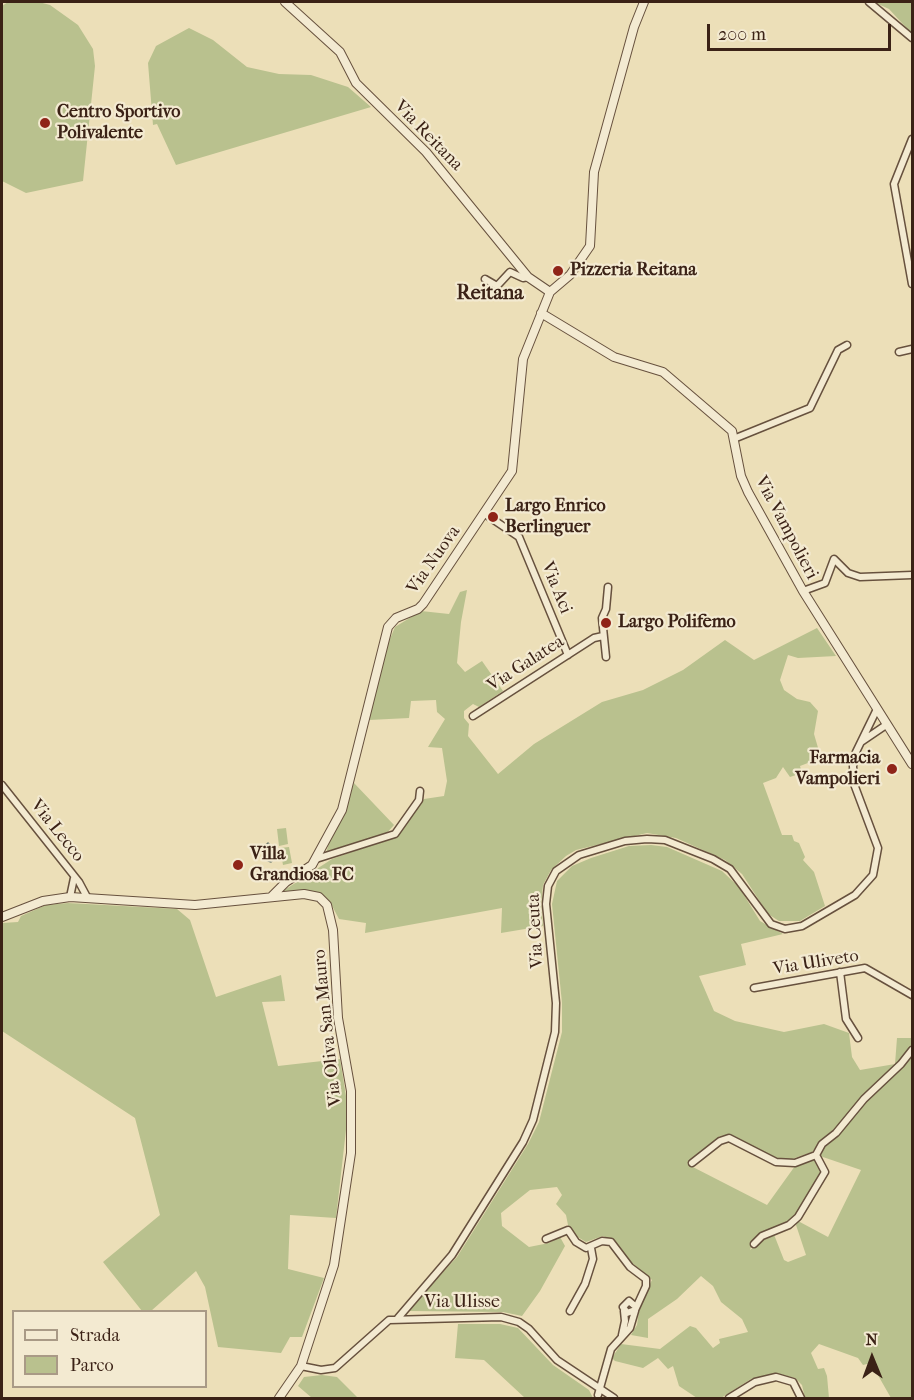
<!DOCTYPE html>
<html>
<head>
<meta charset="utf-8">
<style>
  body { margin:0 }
  #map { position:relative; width:914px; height:1400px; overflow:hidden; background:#ecdfb8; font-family:"IM FELL French Canon",serif }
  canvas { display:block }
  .frame { position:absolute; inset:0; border:3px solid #3b2216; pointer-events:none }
  .legend { position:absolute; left:12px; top:1310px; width:195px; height:78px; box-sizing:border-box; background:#f3ead1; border:2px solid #a99a86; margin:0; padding:8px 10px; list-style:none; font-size:18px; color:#3b2216 }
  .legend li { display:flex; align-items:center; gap:12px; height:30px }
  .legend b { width:30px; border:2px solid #a99a86 }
  .north { position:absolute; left:842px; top:1328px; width:60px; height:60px; -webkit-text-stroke:4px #f3ead1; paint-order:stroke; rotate:359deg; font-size:16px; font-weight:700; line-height:24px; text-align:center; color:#3b2216 }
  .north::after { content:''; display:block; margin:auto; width:21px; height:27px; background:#3b2216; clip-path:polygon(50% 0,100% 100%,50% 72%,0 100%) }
  .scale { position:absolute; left:707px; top:24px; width:184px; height:27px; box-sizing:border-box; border:3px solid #3b2216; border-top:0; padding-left:8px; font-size:18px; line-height:21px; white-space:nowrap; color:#3b2216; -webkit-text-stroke:4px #f3ead1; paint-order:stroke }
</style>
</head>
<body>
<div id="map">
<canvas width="914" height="1400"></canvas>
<div class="frame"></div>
<ul class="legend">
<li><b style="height:8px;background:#f3ead1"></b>Strada</li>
<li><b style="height:16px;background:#b9c18e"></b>Parco</li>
</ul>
<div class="north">N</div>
<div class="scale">200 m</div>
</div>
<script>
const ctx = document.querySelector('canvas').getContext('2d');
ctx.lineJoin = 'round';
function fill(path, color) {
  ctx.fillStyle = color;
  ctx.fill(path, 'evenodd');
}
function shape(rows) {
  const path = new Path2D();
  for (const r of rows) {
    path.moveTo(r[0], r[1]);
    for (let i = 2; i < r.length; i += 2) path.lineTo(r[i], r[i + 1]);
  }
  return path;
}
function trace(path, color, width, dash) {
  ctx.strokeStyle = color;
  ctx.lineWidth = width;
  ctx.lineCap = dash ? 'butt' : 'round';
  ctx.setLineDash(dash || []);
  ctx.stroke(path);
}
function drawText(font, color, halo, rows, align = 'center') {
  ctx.font = font + ' "IM FELL French Canon",serif';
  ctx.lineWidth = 4.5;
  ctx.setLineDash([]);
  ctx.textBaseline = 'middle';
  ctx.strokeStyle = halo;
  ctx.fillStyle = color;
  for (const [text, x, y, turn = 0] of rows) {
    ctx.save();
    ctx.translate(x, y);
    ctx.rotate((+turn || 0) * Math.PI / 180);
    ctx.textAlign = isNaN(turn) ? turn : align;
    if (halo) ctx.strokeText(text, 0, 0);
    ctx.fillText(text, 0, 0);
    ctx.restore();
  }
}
const green = shape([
  [8,2,39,2,50,5,78,25,93,49,95,66,83,181,26,193,2,181,2,6],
  [874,2,912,2,912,34,889,9],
  [189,28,213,40,247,67,279,74,311,75,348,87,371,107,176,165,157,124,153,125,148,63,156,46],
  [467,590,461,622,457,663,465,672,482,661,503,691,479,707,473,704,464,711,464,718,469,724,468,736,498,774,534,744,602,702,643,690,683,670,725,640,754,660,817,628,836,656,798,658,788,655,780,680,784,690,797,699,810,702,818,711,814,734,821,758,800,766,802,773,790,777,783,767,776,778,763,783,782,835,792,835,794,841,799,843,805,857,803,860,814,872,825,906,800,921,779,921,768,914,742,874,725,860,676,838,647,833,576,850,566,856,551,870,543,885,541,904,543,926,501,933,502,908,365,933,366,923,339,919,330,902,321,893,283,891,332,859,397,836,424,799,444,796,447,781,442,748,428,747,445,719,437,712,436,700,411,701,409,718,369,720,387,646,395,627,421,611,449,614,460,592],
  [354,783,394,825,385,835,326,853,332,833,340,823],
  [286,828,288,844,279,846,277,829],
  [651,845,667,847,722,871,739,887,760,921,783,934,741,944,746,965,699,976,714,1011,735,1021,784,1032,824,1024,849,1033,852,1057,860,1070,895,1064,897,1038,912,1038,912,1047,899,1064,812,1152,789,1160,775,1158,728,1135,720,1136,687,1164,767,1205,795,1166,812,1157,819,1162,823,1171,797,1217,761,1233,754,1239,750,1250,773,1232,784,1260,788,1262,806,1255,796,1225,798,1221,828,1237,861,1170,820,1156,822,1146,912,1052,912,1398,891,1398,871,1363,863,1365,858,1358,819,1344,811,1353,818,1369,824,1368,827,1376,829,1398,805,1398,802,1385,795,1378,776,1373,751,1379,721,1398,697,1398,679,1386,673,1366,668,1369,658,1358,643,1368,615,1361,612,1358,621,1344,660,1349,690,1326,696,1328,713,1348,720,1343,719,1339,748,1332,742,1319,721,1302,713,1286,701,1276,677,1299,648,1319,648,1338,631,1335,637,1325,640,1303,652,1280,630,1261,610,1239,603,1236,586,1242,576,1236,568,1225,566,1215,556,1204,562,1195,557,1187,530,1190,501,1213,502,1226,529,1247,549,1243,560,1237,565,1246,540,1291,522,1316,503,1312,410,1311,410,1308,457,1257,528,1144,539,1122,562,1032,562,1003,552,904,557,881,572,866,591,858,629,846],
  [289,847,292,863,283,865,280,848],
  [68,903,177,909,190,920,216,997,281,975,285,1001,262,1002,278,1066,340,1059,346,1096,347,1121,336,1218,290,1215,288,1269,324,1278,302,1337,290,1337,281,1353,218,1347,205,1287,196,1271,151,1311,142,1311,103,1262,160,1215,135,1118,2,1031,2,923,18,922,21,916,46,905],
  [458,1324,500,1324,518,1328,553,1365,589,1390,593,1398,525,1398,484,1360,455,1358],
  [322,1375,337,1377,358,1398,312,1398,298,1386,304,1377]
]);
const water = shape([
  [268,843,274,848,274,859,271,862,263,859,263,847,268,843]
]);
const minor = shape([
  [869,2,912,38],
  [912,139,894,184,912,284],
  [485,279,497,286,510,272,523,278,528,277],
  [899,352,912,349],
  [736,438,810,408,838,350,847,345],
  [485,514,519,537,568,655],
  [803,591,825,583,834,559,848,573,860,577,912,575],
  [606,657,602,618,606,609,608,587],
  [473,716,594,638,603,636],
  [861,742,886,725],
  [2,785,79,882,87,897],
  [316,859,395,834,419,800,420,791],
  [70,897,74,878],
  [840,972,846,1019,858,1038],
  [754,988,865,968,912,995],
  [692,1163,720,1141,729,1138,776,1162,795,1163,816,1155],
  [546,1239,568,1230,576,1242,586,1248,602,1241,611,1242,630,1267,646,1279,646,1286,635,1310,627,1313,623,1307,629,1301,636,1307],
  [754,1244,762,1236,789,1225,798,1217,825,1172,816,1155,822,1144,836,1133,864,1099,901,1064,912,1050],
  [570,1311,585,1284,593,1259,591,1248],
  [398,1318,452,1255,523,1142,533,1120,555,1032,556,1003,546,904,548,886,556,871,579,855,625,841,647,839,665,840,713,859,730,869,771,924,785,929,802,926,855,895,873,875,878,848,854,784,853,766,856,752,877,709],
  [622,1335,625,1321,624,1311],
  [301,1366,321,1370,335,1368,389,1320,501,1317,519,1322,529,1329,557,1360,614,1398],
  [598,1395,611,1349,630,1328,635,1311],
  [729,1398,755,1382,776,1377,793,1382,801,1398]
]);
const tertiary = shape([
  [285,2,340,52,356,83,426,152,528,277,550,292],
  [550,292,570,275,590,246,594,172,634,27,644,2],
  [541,313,614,357,663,372,732,431,741,476,748,492,803,591,912,764],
  [271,897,286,882,312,865,342,810,388,627,396,618,418,609,423,604,512,471,523,359,550,292],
  [2,917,43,901,70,897,195,905,304,894,319,897,327,905,333,930,338,1018,351,1091,351,1153,334,1265,301,1366,279,1398]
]);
const markers = [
  [45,123,6,"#8f2418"],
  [558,271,6,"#8f2418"],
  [493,517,6,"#8f2418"],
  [606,623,6,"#8f2418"],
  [892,769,6,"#8f2418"],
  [238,865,6,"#8f2418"]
];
const poiNames = [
  ["Centro Sportivo",57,113],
  ["Polivalente",57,134],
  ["Pizzeria Reitana",570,271],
  ["Largo Enrico",505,507],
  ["Berlinguer",505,528],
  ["Largo Polifemo",618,623],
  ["Farmacia",880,759,"right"],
  ["Vampolieri",880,780,"right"],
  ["Villa",250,855],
  ["Grandiosa FC",250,876]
];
const streetNames = [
  ["Via Reitana",428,136,46],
  ["Via Vampolieri",786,528,62],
  ["Via Nuova",434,560,-55],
  ["Via Aci",556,588,68],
  ["Via Galatea",526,664,-33],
  ["Via Lecco",57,831,51],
  ["Via Ceuta",536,931,-93],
  ["Via Uliveto",816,963,-9],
  ["Via Oliva San Mauro",328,1028,-96],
  ["Via Ulisse",462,1303]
];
const neighbourhoodNames = [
  ["Reitana",490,294]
];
fill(green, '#b9c18e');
fill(water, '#99bcb1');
trace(water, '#737e73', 1.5);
trace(minor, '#67513e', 9);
trace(tertiary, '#67513e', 10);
trace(minor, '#f3ead1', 6);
trace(tertiary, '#f3ead1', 8);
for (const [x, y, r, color] of markers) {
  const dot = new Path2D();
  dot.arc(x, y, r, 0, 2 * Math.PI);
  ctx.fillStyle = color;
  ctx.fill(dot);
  trace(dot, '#f3ead1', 2);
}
drawText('bold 18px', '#3b2216', '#f3ead1', poiNames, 'left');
drawText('18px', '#3b2216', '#f3ead1', streetNames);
drawText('bold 20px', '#3b2216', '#f3ead1', neighbourhoodNames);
</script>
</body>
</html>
